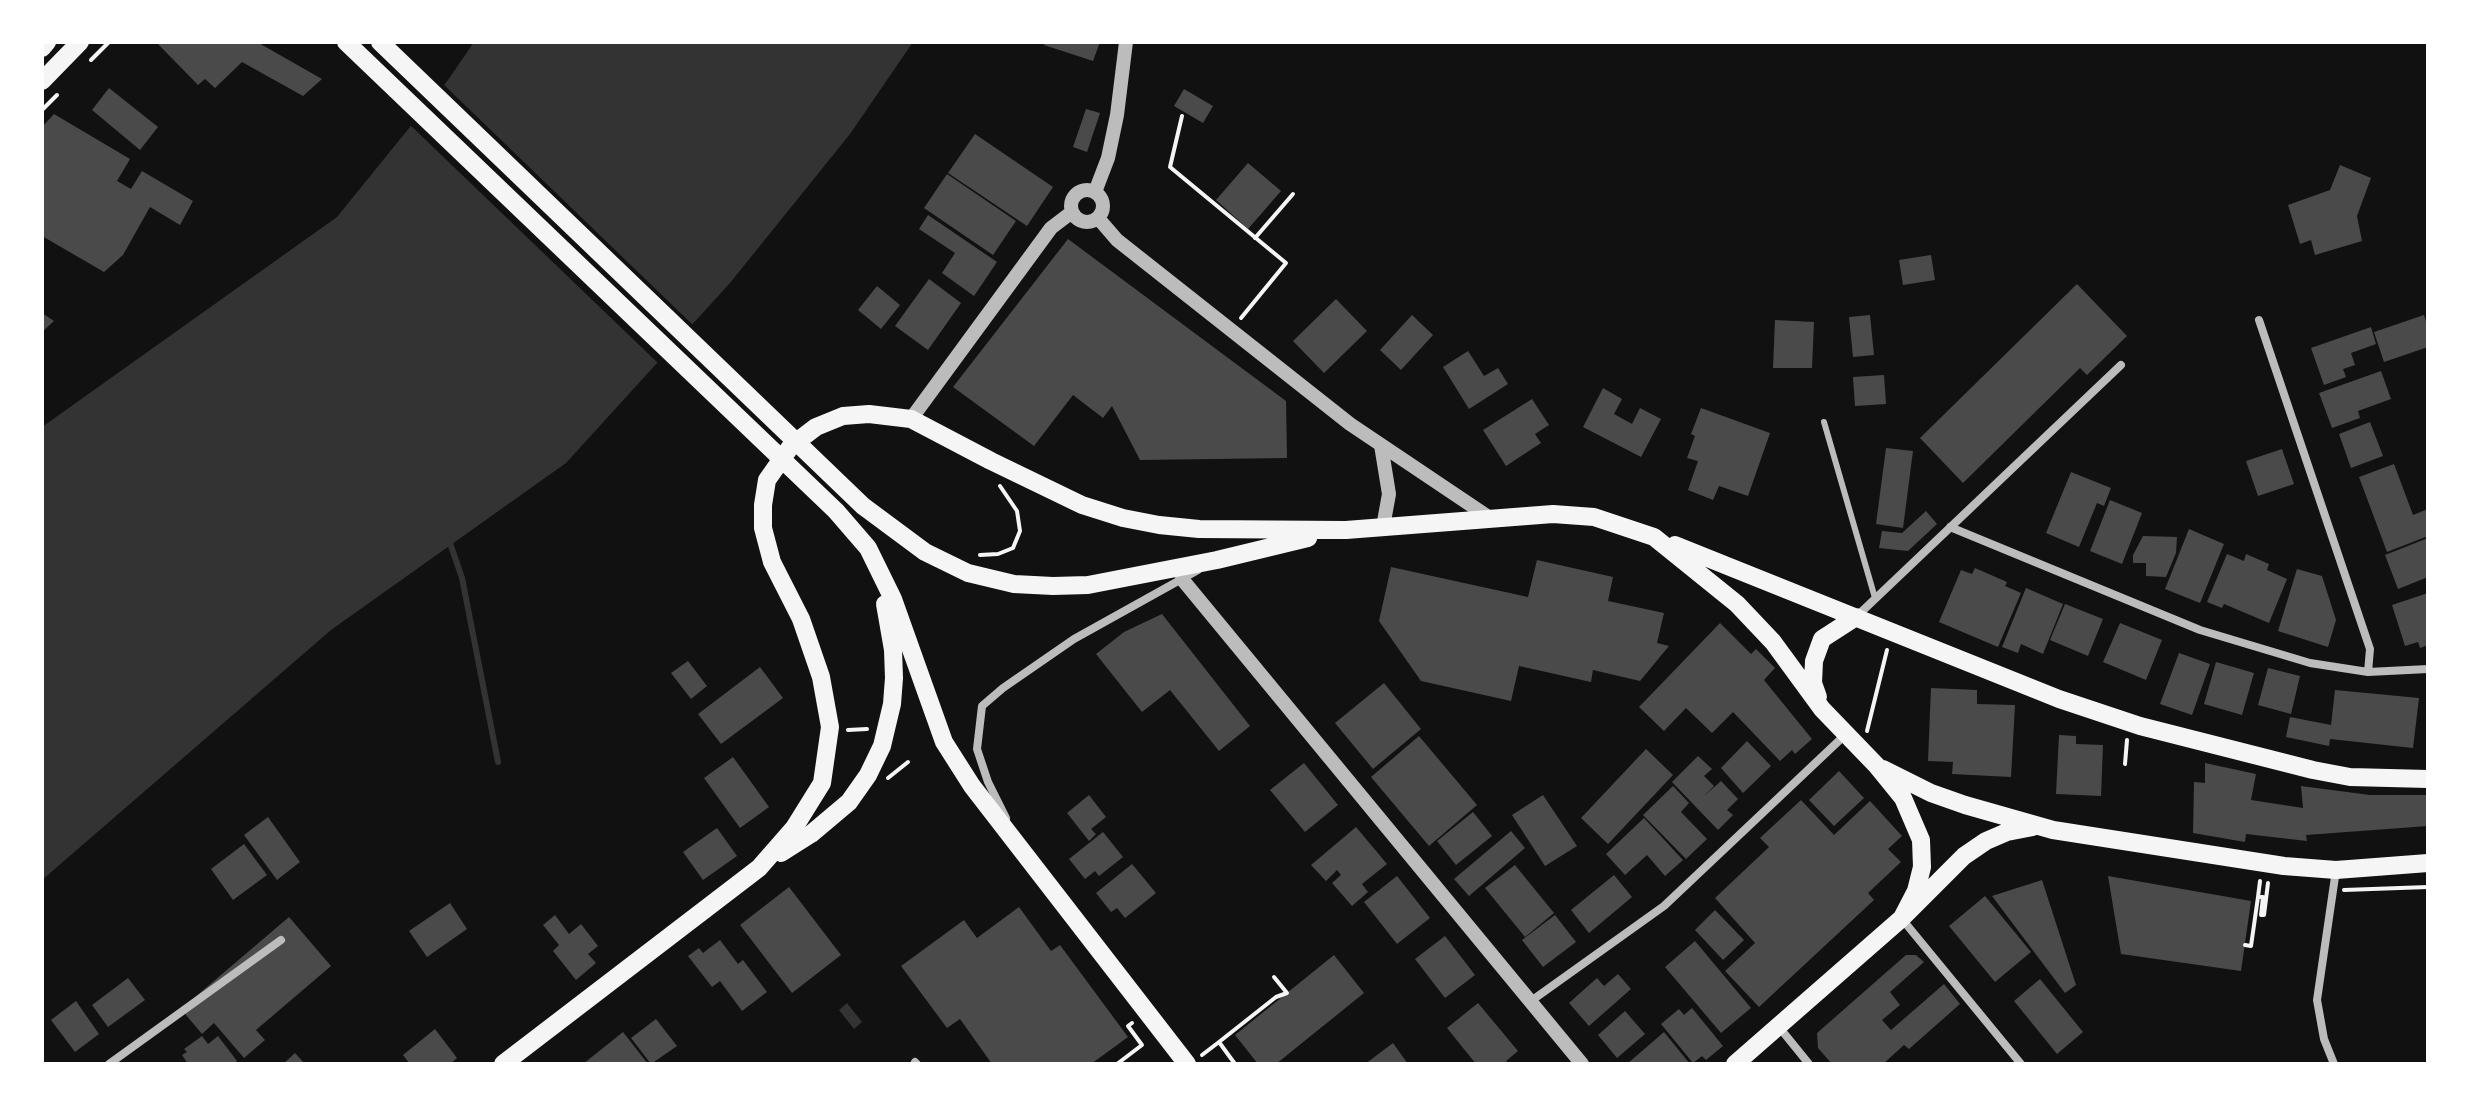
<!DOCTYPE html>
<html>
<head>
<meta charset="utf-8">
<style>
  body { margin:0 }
  #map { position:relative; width:2470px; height:1106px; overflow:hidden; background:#111; font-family:"Open Sans",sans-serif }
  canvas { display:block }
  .frame { position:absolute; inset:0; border:44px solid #fff; pointer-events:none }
</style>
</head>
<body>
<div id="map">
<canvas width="2470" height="1106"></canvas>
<div class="frame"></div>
</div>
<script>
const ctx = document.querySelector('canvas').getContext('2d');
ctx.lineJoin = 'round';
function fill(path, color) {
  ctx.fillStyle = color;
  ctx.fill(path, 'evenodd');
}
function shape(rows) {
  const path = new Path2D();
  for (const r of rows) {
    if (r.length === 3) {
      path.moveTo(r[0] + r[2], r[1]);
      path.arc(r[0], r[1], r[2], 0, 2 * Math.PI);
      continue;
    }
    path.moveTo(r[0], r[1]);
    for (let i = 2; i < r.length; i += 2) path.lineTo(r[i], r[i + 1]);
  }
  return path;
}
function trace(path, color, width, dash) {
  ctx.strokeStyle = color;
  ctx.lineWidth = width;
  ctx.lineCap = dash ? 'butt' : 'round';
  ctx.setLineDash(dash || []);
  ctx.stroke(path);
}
const water = shape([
  [474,42,913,42,850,134,730,283,566,463,331,630,42,880,42,427,337,217,448,80],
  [847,1003,862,1022,854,1029,839,1010]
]);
const pier = shape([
  [441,82,695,327,660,365,408,123]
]);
const stream = shape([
  [449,540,462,578,498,762]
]);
const building = shape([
  [156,42,257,42,322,79,303,96,242,62,215,88,205,79,198,85],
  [1045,42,1100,42,1093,61,1044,45],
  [109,88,158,127,140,150,92,110],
  [1184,89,1213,106,1203,123,1174,106],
  [1086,109,1100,113,1087,152,1073,147],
  [54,114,130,159,117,181,131,189,142,171,193,201,180,225,150,207,123,255,104,272,42,236,42,127],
  [975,134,1053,187,1027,226,948,173],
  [1248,163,1281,191,1248,229,1216,200],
  [2340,165,2371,178,2357,216,2362,241,2315,255,2311,240,2300,244,2288,205,2330,190],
  [947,174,1016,221,993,255,924,208],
  [928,215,997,262,974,296,942,273,955,253,919,229],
  [1068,239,1286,401,1287,458,1140,460,1112,406,1103,418,1073,395,1034,446,953,387],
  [1931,255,1935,280,1903,285,1899,260],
  [929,279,961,303,928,350,895,326],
  [2077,284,2127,336,2087,375,2080,368,1963,483,1920,438],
  [877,286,900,305,881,329,858,310],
  [1336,299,1367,331,1324,373,1293,341],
  [42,313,54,321,42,332],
  [1412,315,1433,335,1401,370,1380,350],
  [1870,315,1874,355,1853,357,1849,317],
  [2424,315,2428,328,2428,347,2384,362,2374,332],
  [1775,320,1814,322,1812,368,1773,368],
  [2371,327,2376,344,2351,353,2355,365,2343,369,2346,377,2324,385,2311,348],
  [1468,351,1484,376,1498,368,1508,384,1469,409,1443,367],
  [2381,371,2391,399,2358,411,2360,418,2332,428,2319,393],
  [1884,375,1886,404,1855,406,1853,377],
  [1603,388,1622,399,1614,414,1632,424,1640,408,1661,419,1641,457,1583,427],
  [1532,399,1549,425,1535,434,1541,443,1506,466,1483,430],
  [1701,408,1770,433,1748,496,1719,486,1713,500,1688,490,1698,461,1687,458,1695,436,1691,434],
  [2370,422,2383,456,2351,468,2339,434],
  [1886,448,1913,451,1903,528,1876,524],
  [2282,449,2294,484,2258,496,2246,461],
  [2394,464,2413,515,2428,509,2428,536,2387,552,2359,477],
  [2071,472,2111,488,2104,506,2097,503,2079,547,2046,533],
  [2110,500,2142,513,2122,564,2090,551],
  [1926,511,1937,524,1908,551,1879,548,1882,531,1902,533],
  [2189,529,2224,544,2200,603,2165,589],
  [2143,536,2177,537,2176,553,2166,577,2146,576,2146,563,2133,563,2133,555],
  [2428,538,2428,577,2398,589,2385,555],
  [2227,554,2244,561,2246,554,2269,564,2267,570,2287,579,2269,623,2224,604,2222,608,2207,602],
  [1537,560,1613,577,1608,601,1664,613,1657,643,1669,646,1640,681,1593,670,1591,682,1519,666,1511,701,1421,681,1379,621,1391,567,1528,597],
  [1975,568,2007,582,2005,586,2021,593,1998,647,1939,622,1961,570,1972,574],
  [2297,569,2322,576,2336,620,2328,647,2278,631],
  [2026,588,2063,604,2043,654,2021,644,2018,653,2002,647],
  [2428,593,2428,645,2420,648,2418,642,2405,646,2392,605],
  [2065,604,2103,619,2088,656,2050,640],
  [1162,614,1250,726,1219,751,1170,690,1142,712,1096,654,1124,632],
  [1720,623,1751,654,1756,649,1775,668,1764,680,1812,739,1795,754,1792,750,1780,761,1733,712,1712,733,1686,708,1664,731,1639,707],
  [2120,623,2162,640,2146,680,2103,662],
  [2179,653,2210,664,2192,715,2160,704],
  [688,661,707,686,691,699,671,673],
  [2216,662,2254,673,2242,715,2204,704],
  [760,667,783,698,721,744,698,714],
  [2268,668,2300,676,2291,714,2258,705],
  [1384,683,1421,729,1373,769,1335,723],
  [1931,688,1977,690,1977,704,2015,705,2011,777,1952,774,1953,762,1928,761],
  [2335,690,2419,698,2413,748,2330,739,2329,746,2286,737,2290,717,2331,725],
  [2059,735,2076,736,2076,744,2103,745,2101,796,2056,794],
  [1419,736,1477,805,1429,846,1371,777],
  [1747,741,1771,766,1743,793,1721,768],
  [1646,749,1673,775,1608,844,1581,818],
  [1698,756,1712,769,1704,776,1714,786,1703,797,1721,781,1738,799,1727,810,1733,815,1718,830,1672,782],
  [733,757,769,807,740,828,704,778],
  [1304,763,1338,805,1305,832,1270,790],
  [2205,763,2256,774,2251,800,2303,808,2301,786,2370,795,2428,795,2428,826,2306,835,2307,841,2246,834,2245,842,2193,833,2194,782,2205,783],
  [1839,771,1864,798,1834,826,1809,800],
  [1673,786,1689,803,1681,812,1707,839,1686,859,1643,815],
  [1089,795,1106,817,1091,829,1096,834,1089,841,1067,813],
  [1543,795,1577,846,1545,866,1512,815],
  [1801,800,1834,835,1870,801,1902,836,1888,849,1901,862,1868,893,1874,900,1759,1007,1725,971,1755,943,1715,898,1769,847,1760,838],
  [1473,812,1492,836,1456,865,1437,841],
  [268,817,300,862,277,880,244,835],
  [1644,818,1683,860,1665,876,1647,855,1625,875,1606,854],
  [1356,827,1387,864,1362,884,1368,892,1352,906,1332,883,1341,875,1337,870,1326,881,1311,865],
  [717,828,737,856,703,880,683,852],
  [1511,831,1525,848,1469,896,1454,879],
  [1103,832,1123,857,1099,876,1095,871,1085,879,1069,859],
  [244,844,267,875,233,900,211,869],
  [1132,864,1156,893,1125,918,1117,908,1111,912,1096,893],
  [1515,865,1554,913,1525,937,1485,888],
  [1614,875,1632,897,1589,933,1571,910],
  [1397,876,1430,918,1397,944,1364,902],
  [2108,876,2251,901,2241,971,2121,954],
  [2042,880,2076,985,2065,993,1992,896],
  [789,887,841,955,792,993,740,925],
  [1985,896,2031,952,1995,982,1949,926],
  [450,903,467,929,427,957,409,931],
  [1019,907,1051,951,1060,945,1128,1037,1091,1064,992,1064,960,1019,947,1028,901,966,964,920,977,938],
  [1715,910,1744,940,1723,960,1695,930],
  [555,915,569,934,581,924,598,946,588,954,596,963,576,980,553,951,559,945,543,925],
  [1555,915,1576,942,1543,967,1522,940],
  [289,917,331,966,256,1030,265,1040,244,1058,214,1023,202,1034,181,1009],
  [1445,936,1475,975,1445,998,1415,959],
  [720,940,738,964,743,960,767,992,742,1011,720,981,712,987,688,956,699,948,703,953],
  [1695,941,1751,1008,1721,1033,1665,967],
  [1334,955,1364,993,1276,1064,1258,1064,1235,1035],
  [1906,955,1916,955,1924,962,1890,992,1900,1005,1882,1020,1891,1030,1944,984,1960,1004,1909,1049,1904,1045,1883,1064,1832,1064,1818,1048,1817,1033],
  [1618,974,1631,989,1589,1026,1569,1003,1597,978,1604,986],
  [128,978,145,1000,108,1027,92,1005],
  [2040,979,2083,1032,2057,1054,2014,1001],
  [76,1001,99,1034,75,1052,51,1020],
  [1478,1003,1518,1051,1506,1061,1509,1064,1476,1064,1447,1028],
  [1692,1008,1723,1046,1706,1060,1702,1056,1693,1063,1661,1024,1679,1009,1684,1015],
  [1625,1011,1645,1034,1617,1058,1598,1035],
  [656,1019,677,1046,651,1064,631,1038],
  [435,1029,457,1058,450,1064,410,1064,403,1055],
  [623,1032,648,1064,583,1064],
  [1664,1032,1690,1064,1627,1064],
  [202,1036,208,1044,218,1036,237,1061,233,1064,188,1064,182,1055,187,1052,184,1049],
  [1393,1043,1408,1064,1365,1064],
  [295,1053,305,1064,283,1064]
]);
const path = shape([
  [91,60,109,42],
  [42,110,57,95],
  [1182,116,1170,167,1286,263,1241,318],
  [1255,238,1293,194],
  [980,555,998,554,1013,548,1020,531,1017,511,1000,486],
  [848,730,867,729],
  [1867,731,1887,650],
  [2125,764,2127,740],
  [888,778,908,762],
  [2344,890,2428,887],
  [2258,897,2260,881],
  [2263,897,2261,915,2264,915,2268,883],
  [2245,945,2251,946,2258,897,2263,897],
  [1202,1055,1219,1042],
  [1117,1064,1142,1045,1128,1026,1132,1023],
  [1235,1064,1219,1042,1276,997,1287,993,1274,977]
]);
const service = shape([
  [1824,422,1875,598]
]);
const minor = shape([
  [2259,320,2370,649,2368,672],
  [1950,527,2200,630,2310,663,2368,672,2428,669],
  [1856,617,2121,365],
  [1006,818,988,782,977,749,982,706,1003,688,1074,639,1198,570],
  [1902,919,2021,1064],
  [1531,1001,1664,906,1845,735],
  [1779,1027,1809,1064],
  [915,1062,917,1064],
  [109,1064,281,940],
  [2334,1064,2324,1039,2317,1000,2336,870]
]);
const tertiary = shape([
  [1087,206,16],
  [1095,192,1108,158,1117,115,1126,42],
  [1098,218,1117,240,1350,424,1490,518],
  [911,419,1051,228,1072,212],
  [1381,445,1389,494,1383,527],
  [1182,579,1582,1064]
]);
const primary = shape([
  [346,42,836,511,868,548,893,599,944,742,972,786,1187,1064],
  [380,42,863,506,925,552,968,573,1014,584,1053,586,1088,585,1217,560,1308,538],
  [42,48,47,42],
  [42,81,80,42],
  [1675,545,2059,699,2140,726,2313,770,2350,777,2428,779],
  [1818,697,1813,683,1814,661,1822,639,1856,617],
  [1883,769,1931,793,1965,805,2053,830,2284,866,2336,870,2428,863],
  [781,853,811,834,849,802,868,775,882,746,892,704,894,678,893,650,885,604],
  [503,1064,759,868,794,828,822,783,830,727,821,677,801,619,772,562,763,528,763,505,767,480,791,446,816,427,843,416,869,414,911,419,991,461,1082,505,1123,518,1159,525,1199,529,1346,530,1553,514,1594,517,1654,537,1737,604,1773,642,1822,709,1877,766,1903,798,1921,840,1922,867,1916,891,1902,918],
  [1735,1064,1902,918,1964,856,1986,841,2007,832,2033,827]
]);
fill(water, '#333');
fill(pier, '#111');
trace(stream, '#333', 6);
fill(building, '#4a4a4a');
trace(path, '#f5f5f5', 4);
trace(service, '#bcbcbc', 6);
trace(minor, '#bcbcbc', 8);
trace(tertiary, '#bcbcbc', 14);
trace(primary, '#f5f5f5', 18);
</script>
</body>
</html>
